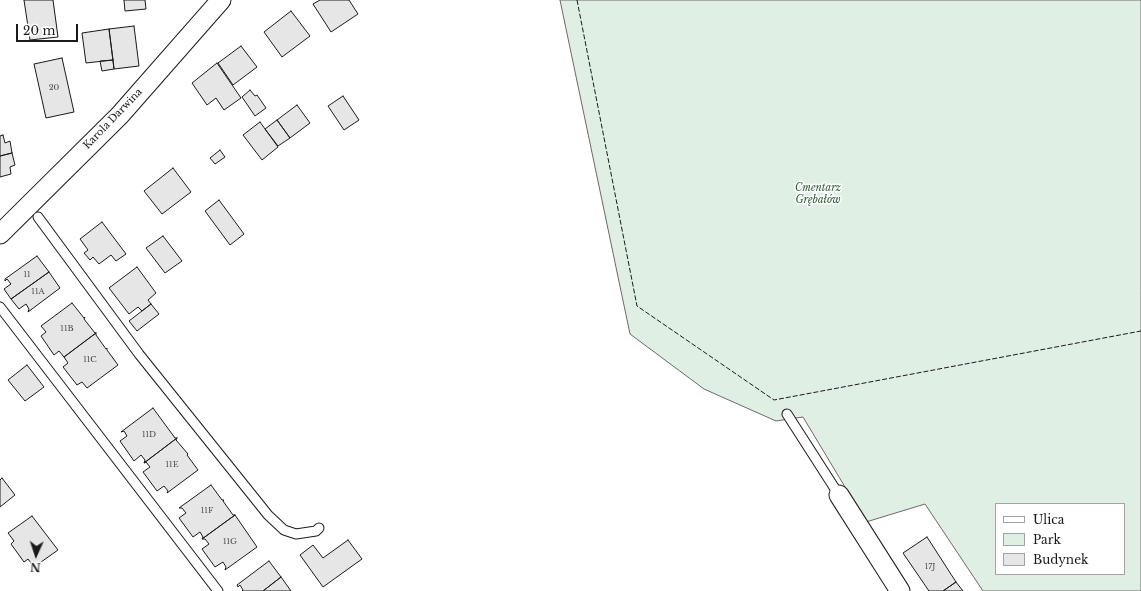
<!DOCTYPE html>
<html>
<head>
<meta charset="utf-8">
<style>
  body { margin:0 }
  #map { position:relative; width:1141px; height:591px; overflow:hidden; background:#fff; font-family:"Libre Baskerville",serif }
  canvas { display:block }
  .legend { position:absolute; left:995px; top:503px; width:130px; height:72px; box-sizing:border-box; background:#fff; border:1px solid #a3a3a3; margin:0; padding:5px 7px; list-style:none; font-size:12px; color:#1a1a1a }
  .legend li { display:flex; align-items:center; gap:8px; height:20px }
  .legend b { width:20px; border:1px solid #a3a3a3 }
  .north { position:absolute; left:16px; top:535px; width:40px; height:40px; -webkit-text-stroke:3px #fff; paint-order:stroke; rotate:183deg; font-size:11px; font-weight:700; line-height:16px; text-align:center; color:#1a1a1a }
  .north::after { content:''; display:block; margin:auto; width:14px; height:18px; background:#1a1a1a; clip-path:polygon(50% 0,100% 100%,50% 72%,0 100%) }
  .scale { position:absolute; left:16px; top:24px; width:62px; height:18px; box-sizing:border-box; border:2px solid #1a1a1a; border-top:0; padding-left:5px; font-size:12px; line-height:14px; white-space:nowrap; color:#1a1a1a; -webkit-text-stroke:3px #fff; paint-order:stroke }
</style>
</head>
<body>
<div id="map">
<canvas width="1141" height="591"></canvas>
<ul class="legend">
<li><b style="height:5px;background:#fff"></b>Ulica</li>
<li><b style="height:11px;background:#e0efe3"></b>Park</li>
<li><b style="height:11px;background:#e6e6e6"></b>Budynek</li>
</ul>
<div class="north">N</div>
<div class="scale">20 m</div>
</div>
<script>
const ctx = document.querySelector('canvas').getContext('2d');
ctx.lineJoin = 'round';
function fill(path, color) {
  ctx.fillStyle = color;
  ctx.fill(path, 'evenodd');
}
function shape(rows) {
  const path = new Path2D();
  for (const r of rows) {
    path.moveTo(r[0], r[1]);
    for (let i = 2; i < r.length; i += 2) path.lineTo(r[i], r[i + 1]);
  }
  return path;
}
function trace(path, color, width, dash) {
  ctx.strokeStyle = color;
  ctx.lineWidth = width;
  ctx.lineCap = dash ? 'butt' : 'round';
  ctx.setLineDash(dash || []);
  ctx.stroke(path);
}
function drawText(font, color, halo, rows, align = 'center') {
  ctx.font = font + ' "Libre Baskerville",serif';
  ctx.lineWidth = 3;
  ctx.setLineDash([]);
  ctx.textBaseline = 'middle';
  ctx.strokeStyle = halo;
  ctx.fillStyle = color;
  for (const [text, x, y, turn = 0] of rows) {
    ctx.save();
    ctx.translate(x, y);
    ctx.rotate((+turn || 0) * Math.PI / 180);
    ctx.textAlign = isNaN(turn) ? turn : align;
    if (halo) ctx.strokeText(text, 0, 0);
    ctx.fillText(text, 0, 0);
    ctx.restore();
  }
}
const green = shape([
  [560,0,1141,0,1141,591,983,591,925,504,866,522,803,417,776,421,704,389,630,334,560,0],
  [996,504,1124,504,1124,574,996,574,996,504]
]);
const building = shape([
  [24,0,53,0,58,37,30,40,24,0],
  [124,0,145,0,146,9,125,11,124,0],
  [320,0,349,0,358,14,331,32,313,4,320,0],
  [291,11,310,36,282,57,264,32,291,11],
  [134,26,139,66,114,69,109,29,134,26],
  [109,29,113,60,86,63,82,33,109,29],
  [241,46,257,67,233,85,218,63,241,46],
  [62,58,74,112,46,118,34,64,62,58],
  [113,60,114,69,102,71,100,61,113,60],
  [217,63,241,98,224,110,216,98,207,105,192,83,217,63],
  [250,90,255,96,257,95,266,108,255,116,242,97,250,90],
  [343,96,359,120,344,130,328,106,343,96],
  [297,105,310,123,290,138,277,120,297,105],
  [277,120,290,138,278,146,265,129,277,120],
  [260,122,278,147,262,160,243,135,260,122],
  [3,135,5,143,10,141,12,153,0,156,0,136,3,135],
  [220,150,225,157,215,164,210,158,220,150],
  [12,153,15,165,10,167,11,174,0,177,0,156,12,153],
  [173,168,191,192,162,214,144,191,173,168],
  [219,200,244,234,230,245,205,211,219,200],
  [102,222,126,254,116,261,111,255,99,264,93,257,90,260,84,253,88,250,80,239,102,222],
  [163,236,182,261,165,273,146,248,163,236],
  [37,256,49,272,11,299,4,289,11,284,7,279,5,281,5,279,37,256],
  [137,267,156,293,148,300,151,304,142,311,138,307,129,314,109,288,137,267],
  [49,272,60,288,28,312,29,309,26,304,19,309,11,299,49,272],
  [72,303,84,318,85,317,84,319,95,333,96,333,64,357,59,351,54,355,41,336,46,332,41,326,72,303],
  [151,304,159,314,137,331,129,321,151,304],
  [96,333,96,335,106,349,107,348,107,350,118,365,87,388,82,382,77,385,63,367,68,363,64,357,96,333],
  [27,365,44,387,25,401,8,380,27,365],
  [153,408,175,438,177,438,144,463,145,460,141,455,134,461,120,441,127,436,124,431,121,432,153,408],
  [177,438,176,440,188,454,187,455,198,470,167,493,168,491,164,486,157,491,143,472,150,467,146,462,144,463,177,438],
  [2,478,15,495,0,507,0,480,2,478],
  [211,485,222,500,224,500,223,501,233,515,235,515,202,539,203,537,200,532,193,537,179,518,186,513,182,508,179,508,211,485],
  [235,515,257,547,225,570,226,567,223,562,215,567,202,549,209,544,205,539,202,539,235,515],
  [32,516,58,550,34,567,28,559,24,562,11,544,14,541,8,533,32,516],
  [927,537,956,582,943,591,929,591,903,553,927,537],
  [348,540,362,559,323,587,300,555,313,545,323,558,348,540],
  [269,561,281,577,263,591,242,591,243,590,240,585,238,587,237,585,269,561],
  [281,577,291,591,263,591,281,577],
  [956,582,963,591,943,591,956,582]
]);
const service = shape([
  [38,217,139,354,268,515,284,530,296,534,316,531,319,528],
  [0,307,218,591],
  [787,414,839,495]
]);
const minor = shape([
  [0,234,120,115,221,0],
  [839,495,900,591]
]);
const fence = shape([
  [577,0,637,306,774,400,1141,331]
]);
const numberNames = [
  ["20",54,88],
  ["11",27,275],
  ["11A",38,292],
  ["11B",67,329],
  ["11C",90,360],
  ["11D",149,435],
  ["11E",172,465],
  ["11F",207,511],
  ["11G",230,542],
  ["17J",930,567]
];
const streetNames = [
  ["Karola Darwina",113,119,-46]
];
const parkNames = [
  ["Cmentarz",818,188],
  ["Grębałów",818,200]
];
fill(green, '#e0efe3');
trace(green, '#6a6a6a', 1);
fill(building, '#e6e6e6');
trace(building, '#1a1a1a', 1);
trace(service, '#1a1a1a', 11);
trace(minor, '#1a1a1a', 21);
trace(service, '#fff', 9);
trace(minor, '#fff', 19);
trace(fence, '#1a1a1a', 1, [5, 2]);
drawText('8px', '#4d4d4d', null, numberNames);
drawText('10px', '#1a1a1a', '#fff', streetNames);
drawText('italic 10px', '#2b5a34', '#fff', parkNames);
</script>
</body>
</html>
